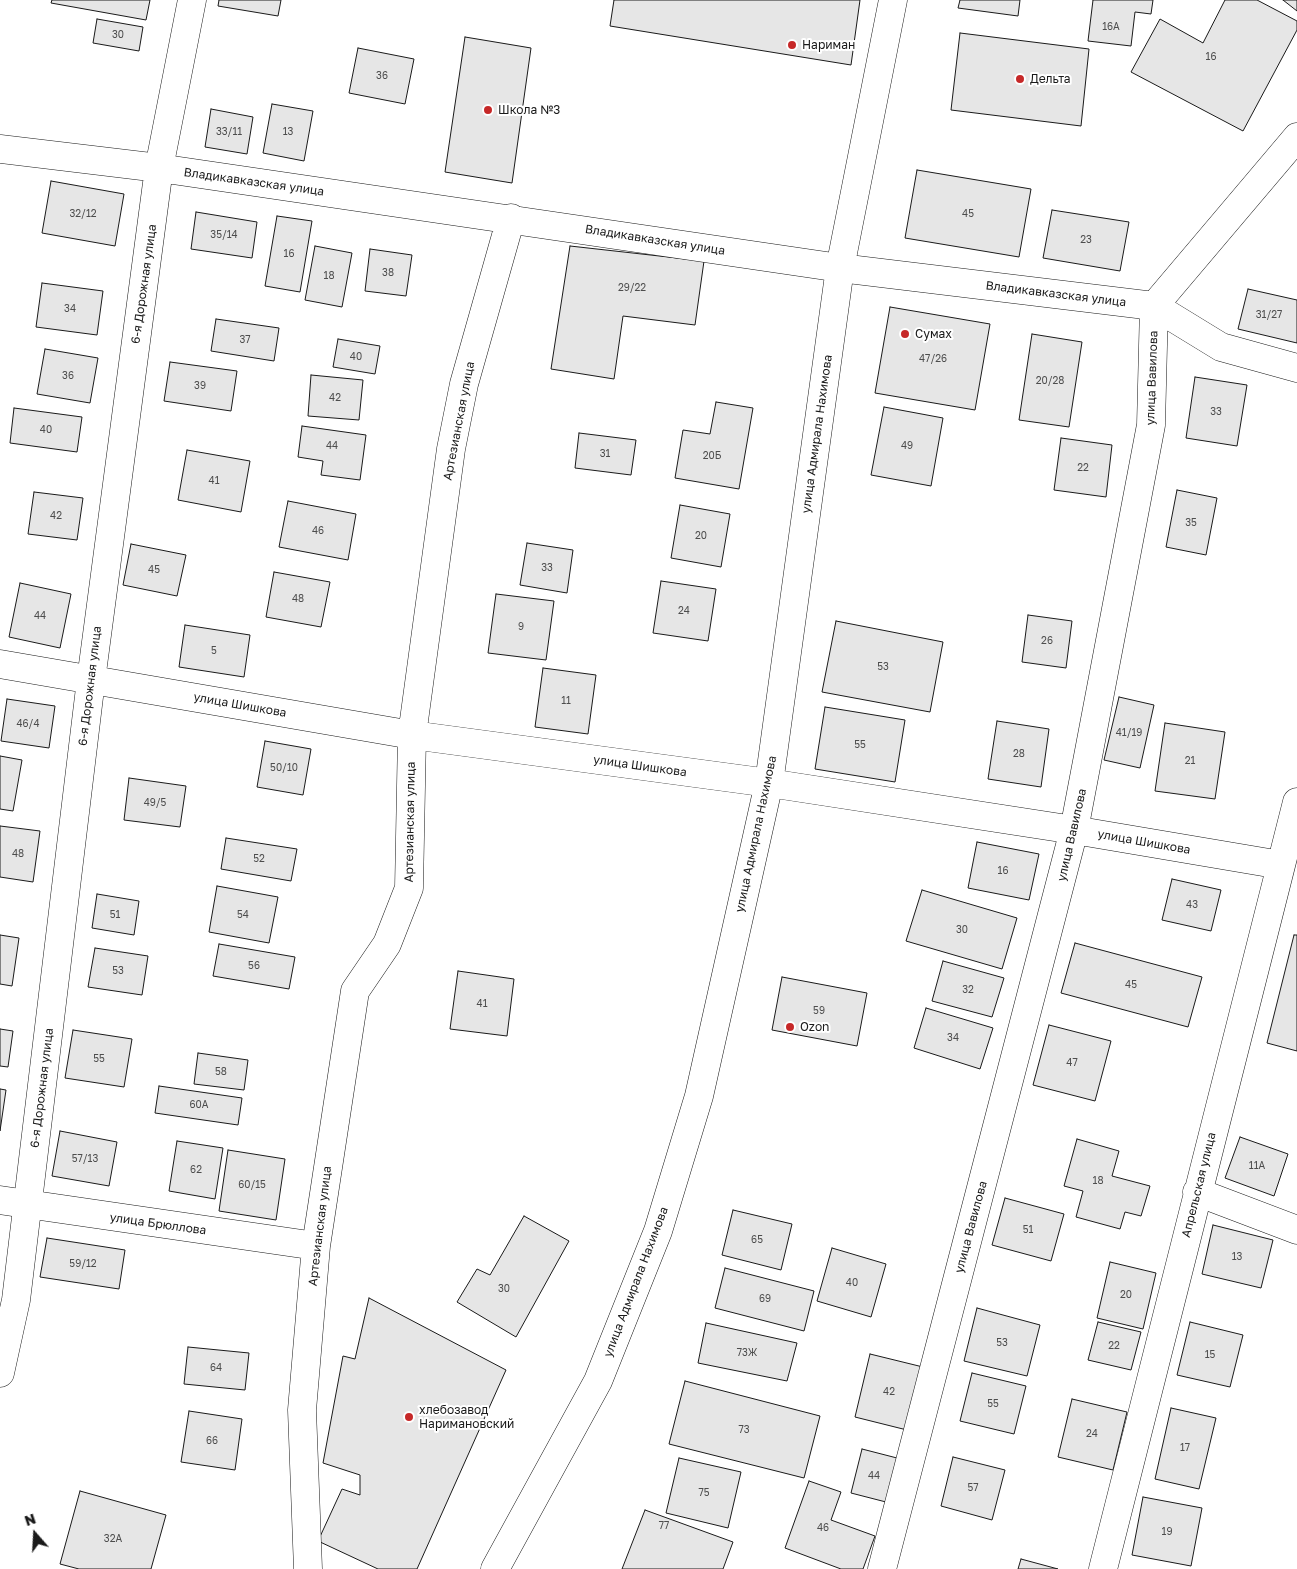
<!DOCTYPE html>
<html>
<head>
<meta charset="utf-8">
<style>
  body { margin:0 }
  #map { position:relative; width:1297px; height:1569px; overflow:hidden; background:#fff; font-family:"Golos Text",sans-serif }
  canvas { display:block }
  .north { position:absolute; left:10px; top:1509px; width:50px; height:50px; -webkit-text-stroke:4px #fff; paint-order:stroke; rotate:341deg; font-size:14px; font-weight:700; line-height:20px; text-align:center; color:#1a1a1a }
  .north::after { content:''; display:block; margin:auto; width:18px; height:22px; background:#1a1a1a; clip-path:polygon(50% 0,100% 100%,50% 72%,0 100%) }
</style>
</head>
<body>
<div id="map">
<canvas width="1297" height="1569"></canvas>
<div class="north">N</div>
</div>
<script>
const ctx = document.querySelector('canvas').getContext('2d');
ctx.lineJoin = 'round';
function fill(path, color) {
  ctx.fillStyle = color;
  ctx.fill(path, 'evenodd');
}
function shape(rows) {
  const path = new Path2D();
  for (const r of rows) {
    path.moveTo(r[0], r[1]);
    for (let i = 2; i < r.length; i += 2) path.lineTo(r[i], r[i + 1]);
  }
  return path;
}
function trace(path, color, width, dash) {
  ctx.strokeStyle = color;
  ctx.lineWidth = width;
  ctx.lineCap = dash ? 'butt' : 'round';
  ctx.setLineDash(dash || []);
  ctx.stroke(path);
}
function drawText(font, color, halo, rows, align = 'center') {
  ctx.font = font + ' "Golos Text",sans-serif';
  ctx.lineWidth = 4;
  ctx.setLineDash([]);
  ctx.textBaseline = 'middle';
  ctx.strokeStyle = halo;
  ctx.fillStyle = color;
  for (const [text, x, y, turn = 0] of rows) {
    ctx.save();
    ctx.translate(x, y);
    ctx.rotate((+turn || 0) * Math.PI / 180);
    ctx.textAlign = isNaN(turn) ? turn : align;
    if (halo) ctx.strokeText(text, 0, 0);
    ctx.fillText(text, 0, 0);
    ctx.restore();
  }
}
const building = shape([
  [52,0,150,0,146,20,51,3,52,0],
  [219,0,281,0,278,16,218,6,219,0],
  [614,0,860,0,851,65,610,26,614,0],
  [960,0,1020,0,1018,16,958,8,960,0],
  [1093,0,1153,0,1151,14,1135,12,1131,46,1088,41,1093,0],
  [1225,0,1257,0,1297,21,1297,30,1243,131,1131,72,1160,19,1203,43,1225,0],
  [1283,0,1297,0,1297,11,1283,0],
  [97,19,143,27,139,51,93,43,97,19],
  [960,33,1089,49,1081,126,951,110,960,33],
  [465,37,531,48,512,183,445,172,465,37],
  [358,48,414,59,405,104,349,93,358,48],
  [272,104,313,111,304,161,263,153,272,104],
  [211,109,253,117,247,154,205,147,211,109],
  [917,170,1031,189,1019,257,905,238,917,170],
  [51,181,124,194,115,246,42,233,51,181],
  [1052,210,1129,222,1120,271,1043,258,1052,210],
  [196,212,257,222,252,258,191,249,196,212],
  [277,216,312,221,300,292,265,286,277,216],
  [315,246,352,253,342,307,305,300,315,246],
  [570,246,704,261,695,325,623,316,614,379,551,369,570,246],
  [370,249,412,255,406,296,365,291,370,249],
  [42,283,103,291,97,335,36,327,42,283],
  [1248,289,1297,300,1297,343,1238,329,1248,289],
  [890,307,990,324,975,410,875,393,890,307],
  [216,319,279,328,274,361,211,351,216,319],
  [1032,334,1082,342,1069,427,1019,420,1032,334],
  [338,339,380,346,375,374,333,367,338,339],
  [45,349,98,358,90,403,37,394,45,349],
  [170,362,237,371,231,411,164,401,170,362],
  [311,375,363,380,359,420,308,416,311,375],
  [1195,377,1247,385,1237,446,1186,438,1195,377],
  [716,402,753,408,739,489,675,478,683,430,710,434,716,402],
  [884,407,943,418,931,486,871,475,884,407],
  [14,408,82,417,77,452,10,443,14,408],
  [302,426,366,435,360,480,321,475,323,461,298,457,302,426],
  [579,433,636,440,631,475,575,468,579,433],
  [1061,438,1112,445,1106,497,1054,490,1061,438],
  [187,450,250,461,241,512,178,500,187,450],
  [1177,490,1217,498,1206,555,1166,547,1177,490],
  [34,492,83,498,77,540,28,534,34,492],
  [288,501,356,514,348,560,279,547,288,501],
  [680,505,730,514,721,567,671,558,680,505],
  [527,543,573,550,567,593,520,585,527,543],
  [131,544,186,555,177,596,123,585,131,544],
  [274,572,330,582,321,627,266,617,274,572],
  [661,581,716,589,708,641,653,633,661,581],
  [20,583,71,594,60,648,9,637,20,583],
  [496,594,554,601,546,660,488,653,496,594],
  [1028,615,1072,621,1066,668,1022,662,1028,615],
  [836,621,943,642,930,712,822,692,836,621],
  [185,625,250,635,244,677,179,667,185,625],
  [543,668,596,675,588,734,535,727,543,668],
  [1119,697,1154,705,1140,768,1104,760,1119,697],
  [7,699,55,706,49,748,1,741,7,699],
  [825,707,905,720,895,782,815,769,825,707],
  [997,721,1049,729,1041,787,988,779,997,721],
  [1165,723,1225,732,1215,799,1155,791,1165,723],
  [265,741,311,749,303,795,257,787,265,741],
  [0,756,22,760,13,811,0,809,0,756],
  [129,778,186,786,180,827,124,820,129,778],
  [0,826,40,831,33,882,0,877,0,826],
  [226,838,297,849,291,881,221,869,226,838],
  [977,842,1039,854,1029,900,968,888,977,842],
  [1172,879,1221,890,1211,931,1162,920,1172,879],
  [217,886,278,897,269,943,209,932,217,886],
  [922,890,1017,918,1002,969,906,941,922,890],
  [97,894,139,901,134,935,92,928,97,894],
  [0,935,19,938,12,986,0,984,0,935],
  [1294,935,1297,935,1297,1051,1267,1043,1294,935],
  [1075,943,1202,977,1188,1027,1061,993,1075,943],
  [219,944,295,957,289,989,213,976,219,944],
  [95,948,148,956,142,995,88,987,95,948],
  [943,961,1004,978,992,1017,932,1001,943,961],
  [458,971,514,979,507,1036,450,1029,458,971],
  [782,977,867,993,857,1046,772,1030,782,977],
  [926,1008,993,1028,980,1069,914,1048,926,1008],
  [1049,1025,1111,1041,1095,1101,1033,1085,1049,1025],
  [0,1029,13,1031,8,1067,0,1066,0,1029],
  [73,1030,132,1039,124,1087,65,1078,73,1030],
  [198,1053,248,1060,244,1090,194,1084,198,1053],
  [159,1086,242,1098,238,1125,155,1113,159,1086],
  [0,1089,6,1090,0,1131,0,1089],
  [60,1131,117,1142,109,1186,52,1176,60,1131],
  [1240,1137,1288,1154,1274,1196,1225,1178,1240,1137],
  [1077,1139,1119,1151,1112,1176,1150,1186,1141,1216,1125,1212,1120,1229,1076,1217,1083,1191,1064,1186,1077,1139],
  [177,1141,223,1148,215,1199,169,1191,177,1141],
  [228,1150,285,1159,276,1220,219,1211,228,1150],
  [1005,1198,1064,1214,1051,1261,992,1245,1005,1198],
  [733,1210,792,1224,781,1270,722,1255,733,1210],
  [524,1216,569,1241,516,1337,457,1302,477,1269,490,1275,524,1216],
  [1213,1225,1273,1240,1261,1288,1202,1274,1213,1225],
  [47,1238,125,1250,119,1289,40,1277,47,1238],
  [832,1248,886,1264,871,1317,817,1301,832,1248],
  [1110,1262,1156,1273,1143,1329,1097,1318,1110,1262],
  [725,1268,814,1291,804,1331,715,1308,725,1268],
  [369,1298,506,1370,417,1569,378,1569,318,1541,342,1489,360,1495,360,1475,323,1463,343,1356,355,1359,369,1298],
  [977,1308,1040,1325,1027,1376,964,1361,977,1308],
  [1098,1322,1141,1332,1131,1370,1088,1360,1098,1322],
  [1190,1322,1243,1335,1230,1387,1177,1375,1190,1322],
  [706,1323,797,1343,787,1381,698,1363,706,1323],
  [188,1347,249,1353,245,1390,184,1384,188,1347],
  [870,1354,923,1367,907,1430,855,1417,870,1354],
  [972,1373,1026,1386,1014,1434,960,1421,972,1373],
  [685,1381,820,1416,804,1478,669,1444,685,1381],
  [1072,1399,1127,1412,1113,1470,1058,1457,1072,1399],
  [1171,1408,1216,1418,1199,1489,1155,1479,1171,1408],
  [189,1411,242,1419,235,1470,181,1462,189,1411],
  [862,1449,897,1458,886,1502,851,1493,862,1449],
  [953,1457,1005,1470,992,1520,941,1506,953,1457],
  [679,1458,741,1472,728,1528,666,1513,679,1458],
  [809,1481,841,1492,831,1520,875,1536,863,1569,841,1569,785,1548,809,1481],
  [80,1491,166,1515,151,1569,79,1569,60,1564,80,1491],
  [1143,1497,1202,1508,1191,1566,1132,1555,1143,1497],
  [645,1510,733,1542,723,1569,622,1569,645,1510],
  [1021,1559,1058,1569,1018,1569,1021,1559]
]);
const minor = shape([
  [0,149,159,168,840,268,1154,306,1221,347,1297,368],
  [0,664,412,735,769,783,1074,830,1281,865],
  [1197,1192,1297,1230],
  [0,1200,316,1246],
  [0,1373,16,1300,91,680,159,168,192,0],
  [308,1569,302,1410,316,1246,355,991,387,944,409,888,412,735,451,449,464,384,511,218],
  [882,1569,1074,830,1151,425,1154,306,1297,137],
  [1103,1569,1297,802]
]);
const major = shape([
  [495,1569,598,1381,658,1231,699,1096,769,783,840,268,893,0]
]);
const markers = [
  [792,45,5,"#c62828"],
  [1020,79,5,"#c62828"],
  [488,110,5,"#c62828"],
  [905,334,5,"#c62828"],
  [790,1027,5,"#c62828"],
  [409,1417,5,"#c62828"]
];
const numberNames = [
  ["16А",1111,27],
  ["30",118,35],
  ["16",1211,57],
  ["36",382,76],
  ["33/11",229,132],
  ["13",288,132],
  ["32/12",83,214],
  ["45",968,214],
  ["35/14",224,235],
  ["23",1086,240],
  ["16",289,254],
  ["38",388,273],
  ["18",329,276],
  ["29/22",632,288],
  ["34",70,309],
  ["31/27",1269,315],
  ["37",245,340],
  ["40",356,357],
  ["47/26",933,359],
  ["36",68,376],
  ["20/28",1050,381],
  ["39",200,386],
  ["42",335,398],
  ["33",1216,412],
  ["40",46,430],
  ["44",332,446],
  ["49",907,446],
  ["31",605,454],
  ["20Б",712,456],
  ["22",1083,468],
  ["41",214,481],
  ["42",56,516],
  ["35",1191,523],
  ["46",318,531],
  ["20",701,536],
  ["33",547,568],
  ["45",154,570],
  ["48",298,599],
  ["24",684,611],
  ["44",40,616],
  ["9",521,627],
  ["26",1047,641],
  ["5",214,651],
  ["53",883,667],
  ["11",566,701],
  ["46/4",28,724],
  ["41/19",1129,733],
  ["55",860,745],
  ["28",1019,754],
  ["21",1190,761],
  ["50/10",284,768],
  ["49/5",155,803],
  ["48",18,854],
  ["52",259,859],
  ["16",1003,871],
  ["43",1192,905],
  ["51",115,915],
  ["54",243,915],
  ["30",962,930],
  ["56",254,966],
  ["53",118,971],
  ["45",1131,985],
  ["32",968,990],
  ["41",482,1004],
  ["59",819,1011],
  ["34",953,1038],
  ["55",99,1059],
  ["47",1072,1063],
  ["58",221,1072],
  ["60А",199,1105],
  ["57/13",85,1159],
  ["11А",1257,1166],
  ["62",196,1170],
  ["18",1098,1181],
  ["60/15",252,1185],
  ["51",1028,1230],
  ["65",757,1240],
  ["13",1237,1257],
  ["59/12",83,1264],
  ["40",852,1283],
  ["30",504,1289],
  ["20",1126,1295],
  ["69",765,1299],
  ["53",1002,1343],
  ["22",1114,1346],
  ["73Ж",747,1353],
  ["15",1210,1355],
  ["64",216,1368],
  ["42",889,1392],
  ["55",993,1404],
  ["73",744,1430],
  ["24",1092,1434],
  ["66",212,1441],
  ["17",1185,1448],
  ["44",874,1476],
  ["57",973,1488],
  ["75",704,1493],
  ["77",664,1526],
  ["46",823,1528],
  ["19",1167,1532],
  ["32А",113,1539]
];
const poiNames = [
  ["Нариман",802,45],
  ["Дельта",1030,79],
  ["Школа №3",498,110],
  ["Сумах",915,334],
  ["Ozon",800,1027],
  ["хлебозавод",419,1410],
  ["Наримановский",419,1424]
];
const streetNames = [
  ["Владикавказская улица",254,182,8],
  ["Владикавказская улица",655,240,9],
  ["6-я Дорожная улица",144,284,-82],
  ["Владикавказская улица",1056,294,7],
  ["улица Вавилова",1152,378,-88],
  ["Артезианская улица",459,421,-79],
  ["улица Адмирала Нахимова",817,434,-82],
  ["6-я Дорожная улица",90,686,-83],
  ["улица Шишкова",240,705,10],
  ["улица Шишкова",640,766,8],
  ["Артезианская улица",410,822,-89],
  ["улица Адмирала Нахимова",756,834,-78],
  ["улица Вавилова",1072,835,-77],
  ["улица Шишкова",1144,842,10],
  ["6-я Дорожная улица",42,1088,-83],
  ["Апрельская улица",1199,1185,-76],
  ["улица Брюллова",158,1224,8],
  ["Артезианская улица",320,1226,-83],
  ["улица Вавилова",971,1227,-75],
  ["улица Адмирала Нахимова",636,1282,-69]
];
fill(building, '#e6e6e6');
trace(building, '#1a1a1a', 1);
trace(minor, '#1a1a1a', 29);
trace(major, '#1a1a1a', 29);
trace(minor, '#fff', 28);
trace(major, '#fff', 28);
for (const [x, y, r, color] of markers) {
  const dot = new Path2D();
  dot.arc(x, y, r, 0, 2 * Math.PI);
  ctx.fillStyle = color;
  ctx.fill(dot);
  trace(dot, '#fff', 2);
}
drawText('10px', '#4d4d4d', null, numberNames);
drawText('12px', '#1a1a1a', '#fff', poiNames, 'left');
drawText('12px', '#1a1a1a', '#fff', streetNames);
</script>
</body>
</html>
